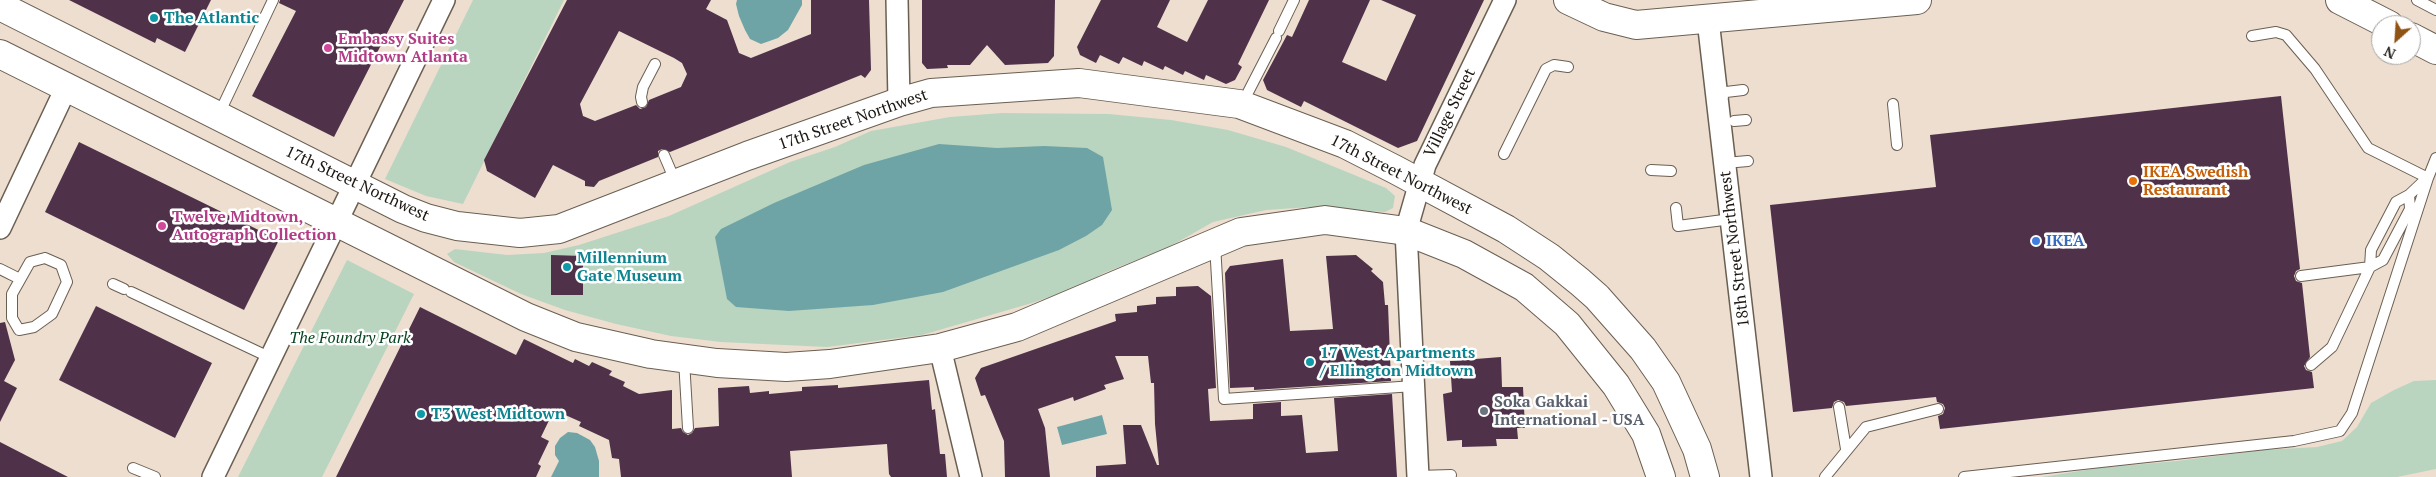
<!DOCTYPE html>
<html>
<head>
<meta charset="utf-8">
<style>
  body { margin:0 }
  #map { position:relative; width:2436px; height:477px; overflow:hidden; background:#edded0; font-family:"PT Serif",serif }
  canvas { display:block }
  .north { position:absolute; left:2371px; top:15px; width:50px; height:50px; box-sizing:border-box; background:#fff; border:1px solid #a4a2a0; border-radius:50%; rotate:206deg; font-size:14px; font-weight:700; line-height:20px; text-align:center; color:#1b1611 }
  .north::after { content:''; display:block; margin:auto; width:18px; height:22px; background:#8f5313; clip-path:polygon(50% 0,100% 100%,50% 72%,0 100%) }
</style>
</head>
<body>
<div id="map">
<canvas width="2436" height="477"></canvas>
<div class="north">N</div>
</div>
<script>
const ctx = document.querySelector('canvas').getContext('2d');
ctx.lineJoin = 'round';
function fill(path, color) {
  ctx.fillStyle = color;
  ctx.fill(path, 'evenodd');
}
function shape(rows) {
  const path = new Path2D();
  for (const r of rows) {
    path.moveTo(r[0], r[1]);
    for (let i = 2; i < r.length; i += 2) path.lineTo(r[i], r[i + 1]);
  }
  return path;
}
function trace(path, color, width, dash) {
  ctx.strokeStyle = color;
  ctx.lineWidth = width;
  ctx.lineCap = dash ? 'butt' : 'round';
  ctx.setLineDash(dash || []);
  ctx.stroke(path);
}
function drawText(font, color, halo, rows, align = 'center') {
  ctx.font = font + ' "PT Serif",serif';
  ctx.lineWidth = 5;
  ctx.setLineDash([]);
  ctx.textBaseline = 'middle';
  ctx.strokeStyle = halo;
  ctx.fillStyle = color;
  for (const [text, x, y, turn = 0] of rows) {
    ctx.save();
    ctx.translate(x, y);
    ctx.rotate((+turn || 0) * Math.PI / 180);
    ctx.textAlign = isNaN(turn) ? turn : align;
    if (halo) ctx.strokeText(text, 0, 0);
    ctx.fillText(text, 0, 0);
    ctx.restore();
  }
}
const green = shape([
  [473,0,564,0,463,204,426,196,385,179],
  [1002,113,1109,114,1171,120,1228,130,1286,147,1386,188,1395,196,1393,208,1385,212,1310,207,1266,210,1213,222,1169,247,1104,273,1076,288,1032,303,922,335,827,347,721,342,671,336,616,324,565,310,521,294,454,262,447,254,455,249,507,255,544,253,579,245,669,216,790,162,835,147,871,131,950,117],
  [347,260,414,294,322,477,238,477],
  [2436,380,2436,469,2397,477,2042,477,2098,468,2177,461,2263,450,2317,447,2342,441,2357,427,2371,403,2394,390,2414,381]
]);
const water = shape([
  [737,0,802,0,802,5,788,30,778,38,761,44,750,39,745,30,739,16,736,4],
  [939,144,997,148,1044,146,1087,148,1103,157,1112,210,1102,225,1086,236,1059,250,943,292,873,305,789,311,736,307,727,299,715,237,721,229,774,203,864,165],
  [1102,415,1107,434,1062,445,1057,427],
  [568,432,577,433,590,440,595,447,599,461,599,477,551,477,559,461,555,455,555,446,560,438]
]);
const building = shape([
  [69,0,211,0,185,52,157,38,155,43],
  [280,0,404,0,334,137,252,96,296,11,279,3],
  [567,0,711,0,706,9,727,20,739,53,751,58,811,34,811,0,869,0,871,70,865,78,861,75,670,152,662,149,658,151,658,157,599,181,594,187,585,186,585,181,553,165,535,198,487,171,484,160],
  [619,31,674,58,682,63,687,74,681,87,649,100,646,107,640,109,636,105,595,121,583,116,580,104],
  [922,0,1055,0,1054,56,1048,63,1005,65,987,45,970,65,947,65,948,68,927,69,922,63],
  [1101,0,1170,0,1157,27,1187,42,1208,0,1269,0,1238,64,1242,67,1235,80,1226,84,1206,75,1204,80,1185,71,1183,75,1165,66,1163,70,1144,61,1142,66,1123,57,1119,64,1100,55,1096,63,1080,55,1077,47],
  [1309,0,1370,0,1342,62,1386,81,1416,15,1381,0,1484,0,1417,141,1398,148,1304,101,1301,107,1267,90,1263,80,1287,35,1292,37],
  [2281,96,2300,269,2296,271,2294,276,2296,281,2302,283,2310,357,2304,366,2306,370,2312,372,2314,388,1940,429,1938,416,1943,414,1945,408,1943,404,1937,402,1936,397,1846,406,1844,402,1838,400,1834,402,1832,408,1793,412,1770,205,1936,187,1930,135],
  [79,142,279,240,244,310,45,212],
  [551,255,583,256,583,295,551,295],
  [1356,255,1373,269,1371,271,1383,282,1385,305,1388,305,1391,381,1254,390,1254,387,1230,388,1225,273,1230,266,1283,259,1290,331,1333,329,1326,256],
  [1198,286,1211,296,1216,388,1208,389,1210,421,1253,419,1253,404,1281,402,1281,416,1302,415,1306,453,1338,451,1334,398,1392,394,1397,477,1096,477,1096,466,1126,464,1123,425,1141,425,1157,465,1159,465,1155,424,1154,383,1151,383,1148,356,1115,356,1124,379,1104,385,1106,389,1074,401,1073,397,1038,409,1045,428,1050,477,1005,477,1004,441,985,395,981,396,975,378,981,368,1116,321,1115,314,1137,312,1137,306,1156,304,1156,297,1176,296,1176,287],
  [96,306,212,363,175,438,59,380],
  [420,307,516,355,524,339,573,363,575,359,589,366,592,362,612,371,609,375,625,382,623,386,639,394,672,390,672,429,681,428,683,432,688,435,692,433,695,428,719,426,718,388,749,386,750,393,769,391,769,394,802,391,802,387,838,385,838,388,929,380,932,410,935,409,940,454,945,454,947,477,891,477,889,474,887,444,790,451,792,477,621,477,619,459,612,458,609,440,579,426,581,422,554,410,541,437,549,441,538,464,541,466,536,477,336,477],
  [5,322,15,360,4,381,17,388,0,422,0,323],
  [1501,357,1502,387,1523,387,1525,428,1517,428,1518,439,1496,439,1497,446,1462,447,1462,440,1447,441,1443,394,1452,392,1450,361],
  [0,442,68,477,0,477]
]);
const lane = shape([
  [2417,0,2436,10],
  [1279,31,1294,0],
  [2252,36,2276,32,2286,35,2315,69,2368,148,2428,178,2436,158],
  [642,102,641,97,643,87,655,64],
  [1718,102,1726,92,1743,90],
  [1242,104,1276,38],
  [1893,104,1897,145],
  [219,114,273,0],
  [1734,121,1746,120],
  [1504,154,1546,69,1554,65,1568,67],
  [664,155,676,183],
  [1725,163,1748,161],
  [1651,170,1671,171],
  [1676,208,1678,226,1731,219],
  [1215,244,1224,399,1414,386],
  [45,258,61,265,67,282,52,314,34,327,19,330,12,318,12,294,30,262,45,258],
  [0,269,20,279],
  [2301,276,2370,267,2383,260,2410,209,2409,195],
  [113,284,124,289],
  [131,292,269,357],
  [684,360,688,428],
  [2311,365,2332,347,2370,267,2371,250,2396,202,2409,195,2427,178],
  [1839,407,1846,449],
  [133,468,155,477],
  [1418,476,1451,475],
  [1825,477,1866,427,1938,409],
  [1964,477,2294,441,2340,431,2352,413,2428,178]
]);
const street = shape([
  [897,0,899,102],
  [1708,20,1761,477],
  [0,228,67,86],
  [940,348,971,477],
  [213,477,444,0],
  [1418,477,1406,231,1425,165,1505,0]
]);
const secondary = shape([
  [1568,0,1604,17,1636,25,1917,0],
  [2340,0,2389,25],
  [0,6,403,209,426,218,457,226,520,233,559,229,747,156,899,102,931,93,1079,83,1239,104,1345,144,1396,170,1506,229,1549,257,1580,282,1597,297,1643,349,1666,382,1697,449,1705,477],
  [2411,37,2436,50],
  [0,54,526,317,576,337,651,354,717,363,786,367,830,364,940,348,1017,327,1241,232,1325,220,1406,231,1464,254,1524,287,1567,324,1616,385,1646,434,1661,477]
]);
const markers = [
  [154,18,5,"#0f9aa8"],
  [328,48,5,"#d1479c"],
  [2133,181,5,"#e8710a"],
  [162,226,5,"#d1479c"],
  [2036,241,5,"#3f7fe0"],
  [567,267,5,"#0f9aa8"],
  [1310,362,5,"#0f9aa8"],
  [1484,411,5,"#6b7280"],
  [421,414,5,"#0f9aa8"]
];
const cultureNames = [
  ["The Atlantic",164,18],
  ["Millennium",577,258],
  ["Gate Museum",577,276],
  ["17 West Apartments",1320,353],
  ["/ Ellington Midtown",1320,371],
  ["T3 West Midtown",431,414]
];
const hotelNames = [
  ["Embassy Suites",338,39],
  ["Midtown Atlanta",338,57],
  ["Twelve Midtown,",172,217],
  ["Autograph Collection",172,235]
];
const streetNames = [
  ["Village Street",1450,113,-64],
  ["17th Street Northwest",853,120,-19],
  ["17th Street Northwest",1401,175,27],
  ["17th Street Northwest",357,184,25],
  ["18th Street Northwest",1735,249,-97]
];
const foodNames = [
  ["IKEA Swedish",2143,172],
  ["Restaurant",2143,190]
];
const shopNames = [
  ["IKEA",2046,241]
];
const parkNames = [
  ["The Foundry Park",350,338]
];
const worshipNames = [
  ["Soka Gakkai",1494,402],
  ["International - USA",1494,420]
];
fill(green, '#b9d5bf');
fill(water, '#6fa4a6');
fill(building, '#4f324a');
trace(lane, '#6b5f52', 12);
trace(street, '#6b5f52', 24);
trace(secondary, '#6b5f52', 30);
trace(lane, '#fff', 10);
trace(street, '#fff', 21);
trace(secondary, '#fff', 28);
for (const [x, y, r, color] of markers) {
  const dot = new Path2D();
  dot.arc(x, y, r, 0, 2 * Math.PI);
  ctx.fillStyle = color;
  ctx.fill(dot);
  trace(dot, '#fff', 2);
}
drawText('bold 16px', '#0d838f', '#fff', cultureNames, 'left');
drawText('bold 16px', '#b23c85', '#fff', hotelNames, 'left');
drawText('16px', '#1b1611', '#fff', streetNames);
drawText('bold 16px', '#c56008', '#fff', foodNames, 'left');
drawText('bold 16px', '#366cbe', '#fff', shopNames, 'left');
drawText('italic 16px', '#084420', '#fff', parkNames);
drawText('bold 16px', '#5b616d', '#fff', worshipNames, 'left');
</script>
</body>
</html>
